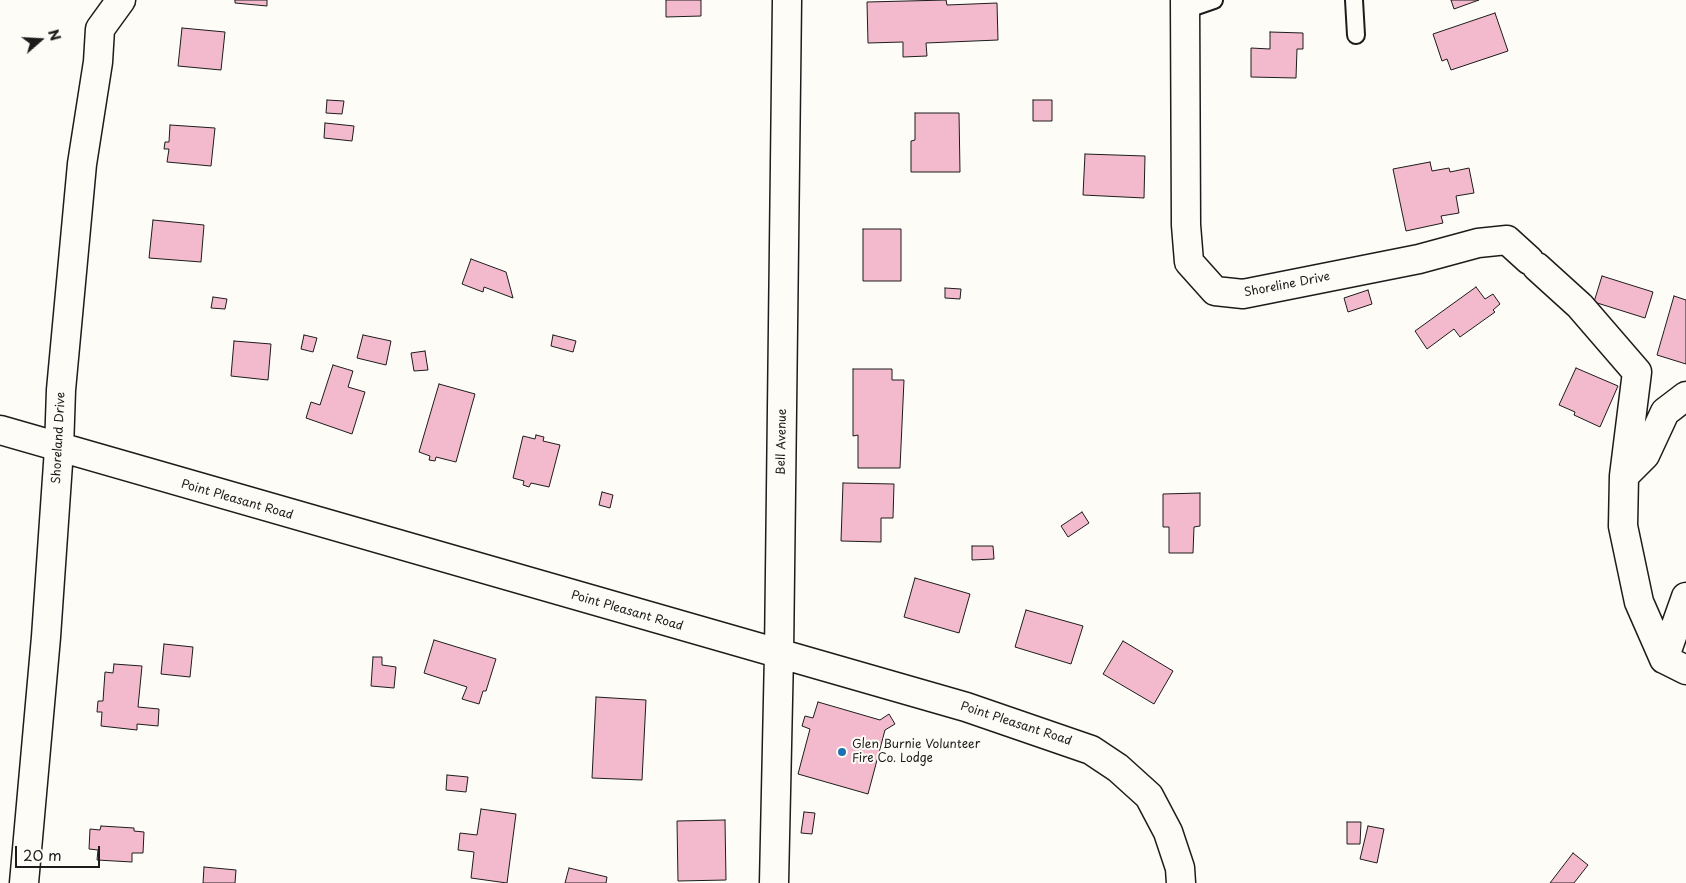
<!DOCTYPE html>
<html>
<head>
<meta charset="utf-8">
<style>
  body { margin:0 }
  #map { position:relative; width:1686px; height:883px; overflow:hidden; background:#fdfcf7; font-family:"Playpen Sans",sans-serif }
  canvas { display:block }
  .north { position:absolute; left:15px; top:15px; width:50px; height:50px; -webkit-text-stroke:4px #fdfcf7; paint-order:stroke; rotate:71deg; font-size:14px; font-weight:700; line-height:20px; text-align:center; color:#1c1c1c }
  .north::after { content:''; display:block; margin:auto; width:18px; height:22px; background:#1c1c1c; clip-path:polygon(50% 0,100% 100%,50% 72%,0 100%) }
  .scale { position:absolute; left:15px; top:846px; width:85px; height:22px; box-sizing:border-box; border:2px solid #1c1c1c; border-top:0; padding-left:6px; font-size:15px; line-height:18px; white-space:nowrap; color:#1c1c1c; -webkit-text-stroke:4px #fdfcf7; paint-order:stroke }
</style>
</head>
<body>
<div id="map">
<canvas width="1686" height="883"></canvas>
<div class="north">N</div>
<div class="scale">20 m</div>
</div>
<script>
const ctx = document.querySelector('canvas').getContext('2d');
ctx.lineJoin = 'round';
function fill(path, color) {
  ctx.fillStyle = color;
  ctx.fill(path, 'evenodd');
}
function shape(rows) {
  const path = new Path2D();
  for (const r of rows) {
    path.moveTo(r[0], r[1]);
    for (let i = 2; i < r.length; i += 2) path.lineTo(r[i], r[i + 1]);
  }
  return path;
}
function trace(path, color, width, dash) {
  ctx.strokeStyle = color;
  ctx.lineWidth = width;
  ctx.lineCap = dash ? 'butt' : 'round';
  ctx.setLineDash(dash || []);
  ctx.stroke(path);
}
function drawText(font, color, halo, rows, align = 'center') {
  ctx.font = font + ' "Playpen Sans",sans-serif';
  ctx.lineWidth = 4;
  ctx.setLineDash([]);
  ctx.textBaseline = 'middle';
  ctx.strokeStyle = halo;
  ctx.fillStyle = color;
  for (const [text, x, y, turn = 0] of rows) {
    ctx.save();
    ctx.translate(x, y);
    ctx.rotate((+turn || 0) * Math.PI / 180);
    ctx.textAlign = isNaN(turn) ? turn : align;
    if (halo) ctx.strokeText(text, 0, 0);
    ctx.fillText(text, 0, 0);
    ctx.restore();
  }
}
const building = shape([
  [235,0,267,0,267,6,235,3,235,0],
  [666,0,701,0,701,16,666,17,666,0],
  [946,0,947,5,997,3,998,40,926,43,927,56,903,57,903,42,868,43,867,2,946,0],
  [1451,0,1479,0,1454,9,1451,0],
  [1495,13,1508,51,1451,70,1447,59,1442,61,1433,34,1495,13],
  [182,28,225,32,221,70,178,66,182,28],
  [1270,32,1303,33,1303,49,1297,49,1296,78,1251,77,1251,48,1270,49,1270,32],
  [327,100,344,101,342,114,326,113,327,100],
  [1033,100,1052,100,1052,121,1033,121,1033,100],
  [915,113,959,113,960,172,911,172,911,141,915,140,915,113],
  [325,123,354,126,352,141,324,138,325,123],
  [170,125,215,128,211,166,167,162,169,149,164,149,165,142,169,142,170,125],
  [1085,154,1145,156,1144,198,1083,195,1085,154],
  [1430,162,1432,171,1449,168,1450,172,1469,168,1474,193,1456,196,1459,213,1441,216,1443,223,1406,231,1393,169,1430,162],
  [153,220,204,225,201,262,149,258,153,220],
  [863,229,901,229,901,281,863,281,863,229],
  [471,259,506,272,513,298,484,287,483,292,462,284,471,259],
  [1602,276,1653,292,1645,318,1594,302,1602,276],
  [1476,287,1485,299,1493,294,1500,304,1493,310,1495,312,1460,337,1454,329,1427,349,1415,331,1476,287],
  [945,288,961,289,960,299,945,298,945,288],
  [1368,290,1372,304,1348,312,1344,298,1368,290],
  [1674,296,1686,300,1686,364,1657,355,1674,296],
  [213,297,227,299,225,309,211,308,213,297],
  [304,335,317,338,313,352,301,349,304,335],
  [363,335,391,341,386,365,357,358,363,335],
  [553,335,576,341,573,352,551,346,553,335],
  [234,341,271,344,268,380,231,376,234,341],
  [425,351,428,370,414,371,411,353,425,351],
  [333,365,353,371,348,387,365,392,352,434,306,418,311,402,320,405,333,365],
  [1576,368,1618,386,1600,427,1574,415,1575,412,1559,405,1576,368],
  [853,369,892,369,892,380,904,380,900,468,858,468,858,435,853,436,853,369],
  [439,384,475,394,456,462,436,457,435,461,429,460,430,456,419,452,439,384],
  [536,435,544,437,543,441,560,445,549,487,531,483,529,487,523,485,524,481,513,478,523,436,535,439,536,435],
  [843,483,894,484,893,518,881,518,881,542,841,541,843,483],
  [602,492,613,495,610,508,599,505,602,492],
  [1200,493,1200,526,1194,527,1193,553,1169,553,1169,527,1163,527,1163,494,1200,493],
  [1082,512,1089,523,1068,537,1061,526,1082,512],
  [972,546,993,546,994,559,972,560,972,546],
  [915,578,970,594,959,633,904,617,915,578],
  [1026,610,1083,626,1071,664,1015,647,1026,610],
  [434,640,496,659,486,691,483,691,479,704,462,699,467,687,424,673,434,640],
  [1123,641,1173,671,1154,704,1103,674,1123,641],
  [164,644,193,647,190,677,161,674,164,644],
  [373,657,382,657,382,665,396,667,394,688,371,686,373,657],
  [114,664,142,666,138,707,159,709,158,726,137,724,137,730,101,726,102,712,97,712,98,701,103,701,105,672,113,673,114,664],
  [596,697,646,700,642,780,592,778,596,697],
  [818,702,880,720,889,714,895,724,885,730,868,794,798,774,810,729,802,726,805,716,813,718,818,702],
  [447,775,468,777,466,792,446,790,447,775],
  [481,809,516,814,507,883,471,878,474,852,458,850,460,833,477,835,481,809],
  [804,812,815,813,812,834,801,833,804,812],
  [725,820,726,880,678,881,677,821,725,820],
  [1347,822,1361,822,1360,844,1347,844,1347,822],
  [101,826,134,828,134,831,144,832,143,853,132,853,132,862,97,860,98,850,89,849,90,829,100,830,101,826],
  [1368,826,1384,829,1377,863,1360,859,1368,826],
  [1573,853,1588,865,1574,883,1550,883,1573,853],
  [204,867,236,870,235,883,203,883,204,867],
  [569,868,607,877,606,883,565,883,569,868]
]);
const service = shape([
  [1354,0,1356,35],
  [1185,10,1214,0]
]);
const minor = shape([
  [1185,0,1186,225,1189,262,1215,291,1243,294,1419,259,1478,243,1507,240,1529,260],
  [1537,267,1580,306,1637,372,1624,476,1623,526,1639,602,1664,659,1686,670],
  [0,430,966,707,1091,750,1118,768,1149,796,1168,832,1180,868,1181,883],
  [1624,476,1645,455,1665,412,1686,396],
  [1664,659,1686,597],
  [24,883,46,637,59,449,61,390,82,164,98,62,100,29,121,0],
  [774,883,779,654,787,0]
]);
const markers = [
  [842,752,5,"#1f6fb2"]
];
const streetNames = [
  ["Shoreline Drive",1287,285,-11],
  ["Shoreland Drive",59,438,-87],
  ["Bell Avenue",782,442,-89],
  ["Point Pleasant Road",237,500,16],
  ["Point Pleasant Road",627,611,16],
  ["Point Pleasant Road",1016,724,18]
];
const poiNames = [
  ["Glen Burnie Volunteer",852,745],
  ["Fire Co. Lodge",852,759]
];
fill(building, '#f3bace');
trace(building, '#1c1c1c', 1);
trace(service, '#1c1c1c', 20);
trace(minor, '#1c1c1c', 31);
trace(service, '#fdfcf7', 16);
trace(minor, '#fdfcf7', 28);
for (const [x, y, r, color] of markers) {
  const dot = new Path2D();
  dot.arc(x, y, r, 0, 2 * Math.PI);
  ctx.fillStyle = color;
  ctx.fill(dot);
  trace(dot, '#fdfcf7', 2);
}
drawText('12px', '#1c1c1c', '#fdfcf7', streetNames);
drawText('12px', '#1c1c1c', '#fdfcf7', poiNames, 'left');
</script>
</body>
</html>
